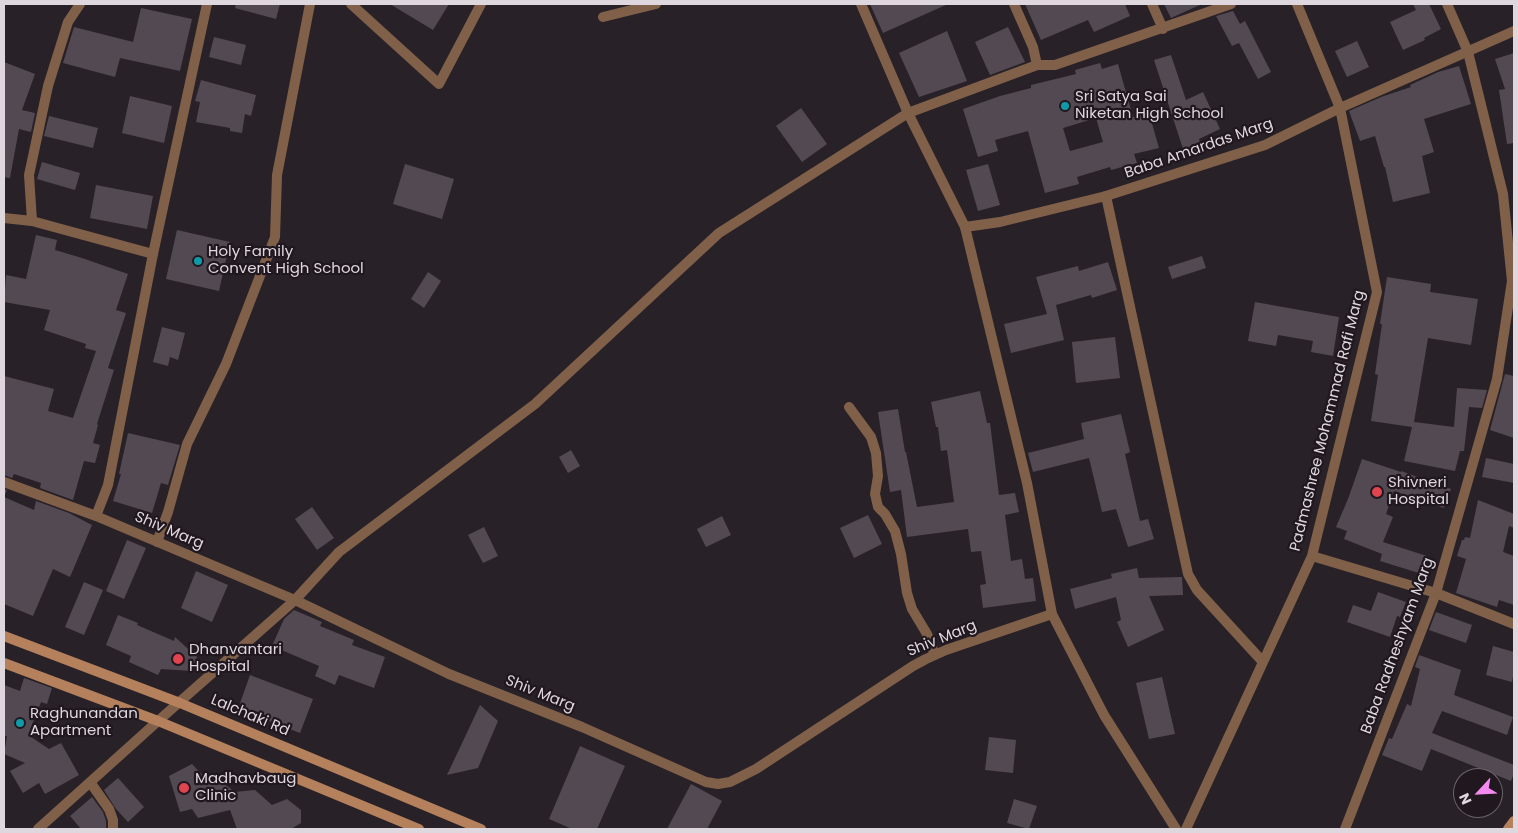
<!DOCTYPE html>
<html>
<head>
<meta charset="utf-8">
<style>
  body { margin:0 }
  #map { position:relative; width:1518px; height:833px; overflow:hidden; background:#292128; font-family:Poppins,sans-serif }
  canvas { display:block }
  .frame { position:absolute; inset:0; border:5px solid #ded8de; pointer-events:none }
  .north { position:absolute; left:1453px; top:768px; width:50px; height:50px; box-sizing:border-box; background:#20171f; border:1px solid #6c646b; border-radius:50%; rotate:245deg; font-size:14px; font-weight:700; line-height:20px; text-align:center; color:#ded8de }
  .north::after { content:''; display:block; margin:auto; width:18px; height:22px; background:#f489f0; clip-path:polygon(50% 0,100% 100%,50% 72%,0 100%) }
</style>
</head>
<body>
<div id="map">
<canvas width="1518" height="833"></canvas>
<div class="frame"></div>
<div class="north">N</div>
</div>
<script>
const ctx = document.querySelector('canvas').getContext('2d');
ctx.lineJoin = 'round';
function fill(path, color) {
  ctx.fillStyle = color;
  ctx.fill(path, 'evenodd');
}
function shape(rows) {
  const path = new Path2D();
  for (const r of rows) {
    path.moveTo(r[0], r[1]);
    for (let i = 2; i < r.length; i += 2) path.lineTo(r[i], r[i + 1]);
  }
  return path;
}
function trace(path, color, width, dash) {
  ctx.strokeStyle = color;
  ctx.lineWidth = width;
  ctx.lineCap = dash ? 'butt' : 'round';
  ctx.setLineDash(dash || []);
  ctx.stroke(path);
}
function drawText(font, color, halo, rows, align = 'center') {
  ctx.font = font + ' Poppins,sans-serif';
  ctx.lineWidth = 4.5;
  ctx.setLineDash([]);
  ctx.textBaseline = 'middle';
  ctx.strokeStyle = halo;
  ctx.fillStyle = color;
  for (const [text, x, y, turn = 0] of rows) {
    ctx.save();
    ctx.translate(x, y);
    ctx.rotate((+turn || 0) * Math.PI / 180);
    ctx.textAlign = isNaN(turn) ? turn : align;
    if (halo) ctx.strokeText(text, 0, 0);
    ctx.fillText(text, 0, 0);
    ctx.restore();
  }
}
const building = shape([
  [236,4,280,4,276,19,235,8],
  [390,4,449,4,433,30],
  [870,4,948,4,883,33],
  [1025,4,1125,4,1130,16,1094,32,1088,20,1041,40],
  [1164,4,1202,4,1171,18],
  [1413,4,1429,4,1441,29,1424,38,1425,40,1403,50,1390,22,1416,10],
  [141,8,192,19,180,71,120,58,115,77,63,63,74,27,133,42],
  [1233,11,1240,24,1245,21,1271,72,1258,79,1239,43,1232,46,1216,16],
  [1008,27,1025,62,990,75,975,42],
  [947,31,967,81,919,97,899,53],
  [214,37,246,45,241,65,209,57],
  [1357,41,1369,67,1347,77,1335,51],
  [1514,53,1514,143,1507,144,1499,90,1505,89,1495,59],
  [1171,55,1186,100,1203,92,1220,129,1199,139,1202,149,1185,155,1154,60],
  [4,62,35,74,22,110,35,113,31,132,19,129,10,178,4,177],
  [1100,63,1102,69,1118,64,1133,117,1149,113,1159,148,1134,154,1137,163,1111,170,1110,167,1077,177,1079,184,1045,193,1028,131,995,140,998,151,978,157,963,109,1000,96,1031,88,1031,85,1076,74,1075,70],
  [1096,118,1103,142,1070,151,1063,128],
  [1459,66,1471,104,1424,119,1434,152,1422,156,1430,193,1393,202,1385,167,1384,167,1375,136,1360,141,1349,111,1381,97,1411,87,1410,85,1438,72],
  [201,80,256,95,251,116,245,114,242,133,230,131,230,128,196,122,200,102,195,101],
  [130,96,172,106,164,143,122,133],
  [801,108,827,144,802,162,776,126],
  [49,116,98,128,93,148,44,136],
  [42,162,80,173,75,190,37,179],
  [405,164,454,179,442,219,393,204],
  [988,164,1000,205,978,211,966,170],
  [96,185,153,196,147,229,90,218],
  [177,230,230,242,219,291,166,279],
  [36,235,57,240,55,250,82,258,128,274,116,310,126,313,108,368,114,370,97,424,98,425,93,443,100,445,95,463,84,461,73,500,40,488,41,483,14,474,12,478,4,475,4,376,54,389,48,411,73,418,96,351,85,348,86,344,44,330,50,310,4,302,6,275,26,279],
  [1202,256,1206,268,1172,279,1168,267],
  [1108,262,1117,290,1092,298,1091,295,1056,305,1064,340,1011,353,1004,324,1047,314,1036,277,1078,266,1079,271],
  [428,272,441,281,424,308,411,299],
  [1387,277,1431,284,1430,292,1478,299,1471,345,1428,338,1414,422,1454,427,1457,388,1487,390,1482,408,1469,407,1464,451,1460,451,1455,471,1404,461,1412,427,1371,421,1378,375,1375,374,1382,324,1380,324],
  [1255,302,1339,317,1333,356,1311,352,1313,341,1278,335,1276,346,1248,341],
  [162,327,185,333,178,360,170,357,168,366,153,362],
  [1115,337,1120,378,1076,383,1072,342],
  [1505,374,1514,376,1514,438,1490,430],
  [980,391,987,423,990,423,999,495,1015,493,1019,512,1005,515,1011,561,1022,559,1025,579,1033,578,1036,601,983,608,980,585,986,584,981,551,971,552,968,529,907,537,901,490,890,492,878,412,898,409,905,452,906,452,917,507,954,502,947,450,941,451,938,427,936,427,931,402],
  [1121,414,1130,452,1125,454,1140,521,1148,519,1154,539,1128,547,1116,509,1102,512,1089,458,1033,472,1028,453,1084,439,1081,423],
  [128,433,180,445,168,485,161,483,152,513,113,501,121,474,119,474],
  [571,450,580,466,568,473,559,457],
  [1486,458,1514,464,1514,483,1482,477],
  [1362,459,1401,472,1401,471,1451,489,1444,508,1394,491,1386,514,1393,517,1383,542,1427,556,1422,574,1380,561,1382,554,1344,539,1347,531,1336,527,1348,499],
  [4,489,7,490,4,497,34,510,36,501,69,513,92,525,70,577,53,569,33,616,4,604],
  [1478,500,1514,514,1514,528,1509,526,1503,552,1514,556,1514,605,1499,600,1497,607,1456,593,1466,559,1457,556,1462,540,1464,540,1465,537,1470,538],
  [312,507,334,538,317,550,295,519],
  [868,515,882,544,854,558,840,528],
  [722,516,731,535,706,547,697,529],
  [484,527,498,556,483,563,468,535],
  [127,540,146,548,124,599,106,591],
  [1137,568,1139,578,1182,577,1183,595,1149,596,1164,630,1128,647,1117,622,1121,620,1116,597,1075,609,1070,589,1112,578,1111,574],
  [196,571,228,585,212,622,181,608],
  [84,582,103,590,84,635,65,627],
  [1378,592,1406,602,1400,617,1397,616,1390,637,1347,622,1353,605,1371,611],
  [294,610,322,622,320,626,354,640,352,645,385,657,374,688,339,675,335,685,315,676,319,666,272,646,284,619],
  [1436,612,1472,625,1466,643,1429,630],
  [118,615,138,623,137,625,174,641,175,637,197,657,192,671,161,669,158,675,129,662,131,656,106,645],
  [1493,646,1514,652,1514,672,1512,682,1486,675],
  [1419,655,1461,670,1454,695,1513,717,1507,735,1442,711,1432,733,1514,765,1514,773,1511,781,1431,749,1422,771,1382,755,1389,738,1392,739,1407,704,1411,706,1420,669,1415,667],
  [250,675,313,699,300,733,238,709],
  [1162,677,1175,734,1149,739,1136,683],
  [24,678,52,688,47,704,41,702,28,735,49,749,61,743,79,775,45,794,39,783,23,793,10,771,25,763,4,754,7,736,4,736,4,685,20,691],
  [480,705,498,721,478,768,447,775],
  [989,737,1016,740,1013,773,985,770],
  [580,746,625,766,597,829,572,829,549,819],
  [192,764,212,785,223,783,235,792,255,790,272,805,287,799,301,810,301,823,291,829,237,829,230,810,198,818,192,809,180,812,169,776],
  [118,778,144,807,128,822,116,809,104,790],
  [691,784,722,801,707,829,667,829],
  [92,797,103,812,106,821,106,829,81,829,70,816],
  [1014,799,1037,806,1029,829,1007,823]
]);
const pedestrian = shape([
  [32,221,153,254]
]);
const minor = shape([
  [351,4,439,84,481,4],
  [861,4,908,113,1037,65,1055,65,1231,4],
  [1014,4,1033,47,1037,65],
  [1152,4,1163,29],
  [603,17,656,4],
  [1106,196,1188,574,1197,590,1263,662],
  [4,218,32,221,29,175,48,86,68,22,80,4],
  [965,227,1027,483,1052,614,1104,715,1176,829],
  [849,407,871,437,876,453,878,476,875,494,878,507,885,514,895,531,901,554,907,593,912,609,927,634,935,655],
  [4,482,96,516,295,600,449,674,582,727,706,782,718,784,730,782,756,769,913,666,926,659,946,650,1052,614],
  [96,516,108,485,153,254,207,4],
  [157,542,168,512,187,444,226,364,275,237,277,175,310,4],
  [1312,556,1436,593,1514,624],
  [90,782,109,809,113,820,113,829],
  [38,829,158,721],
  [1186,829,1312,556,1377,292,1340,108,1297,4],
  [1345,829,1436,593,1497,379,1512,281,1503,194,1468,52,1447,4]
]);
const tertiary = shape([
  [158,721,295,600,339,552,535,404,719,233,908,113,965,227,1000,222,1106,196,1265,145,1340,108,1514,31]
]);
const secondary = shape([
  [4,636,180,703,481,829],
  [4,663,158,721,419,829],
  [1508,829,1514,821]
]);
const markers = [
  [1065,106,5,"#0f9aa8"],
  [198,261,5,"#0f9aa8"],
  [1377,492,6,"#e0444e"],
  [178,659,6,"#e0444e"],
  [20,723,5,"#0f9aa8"],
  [184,788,6,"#e0444e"]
];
const poiNames = [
  ["Sri Satya Sai",1075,97],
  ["Niketan High School",1075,114],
  ["Holy Family",208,252],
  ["Convent High School",208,269],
  ["Shivneri",1388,483],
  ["Hospital",1388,500],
  ["Dhanvantari",189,650],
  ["Hospital",189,667],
  ["Raghunandan",30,714],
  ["Apartment",30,731],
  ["Madhavbaug",195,779],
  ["Clinic",195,796]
];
const streetNames = [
  ["Baba Amardas Marg",1199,149,-19],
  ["Padmashree Mohammad Rafi Marg",1328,421,-76],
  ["Shiv Marg",169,531,23],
  ["Shiv Marg",942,639,-22],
  ["Baba Radheshyam Marg",1398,646,-70],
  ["Shiv Marg",540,694,22],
  ["Lalchaki Rd",250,716,23]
];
fill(building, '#534952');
trace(pedestrian, '#806049', 10);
trace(minor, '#806049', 10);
trace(tertiary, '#806049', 10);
trace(secondary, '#b4815c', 10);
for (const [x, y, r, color] of markers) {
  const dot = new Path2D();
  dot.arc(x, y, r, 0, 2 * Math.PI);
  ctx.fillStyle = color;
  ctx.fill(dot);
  trace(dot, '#20171f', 2);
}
drawText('15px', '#ded8de', '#20171f', poiNames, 'left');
drawText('15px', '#ded8de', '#20171f', streetNames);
</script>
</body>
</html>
